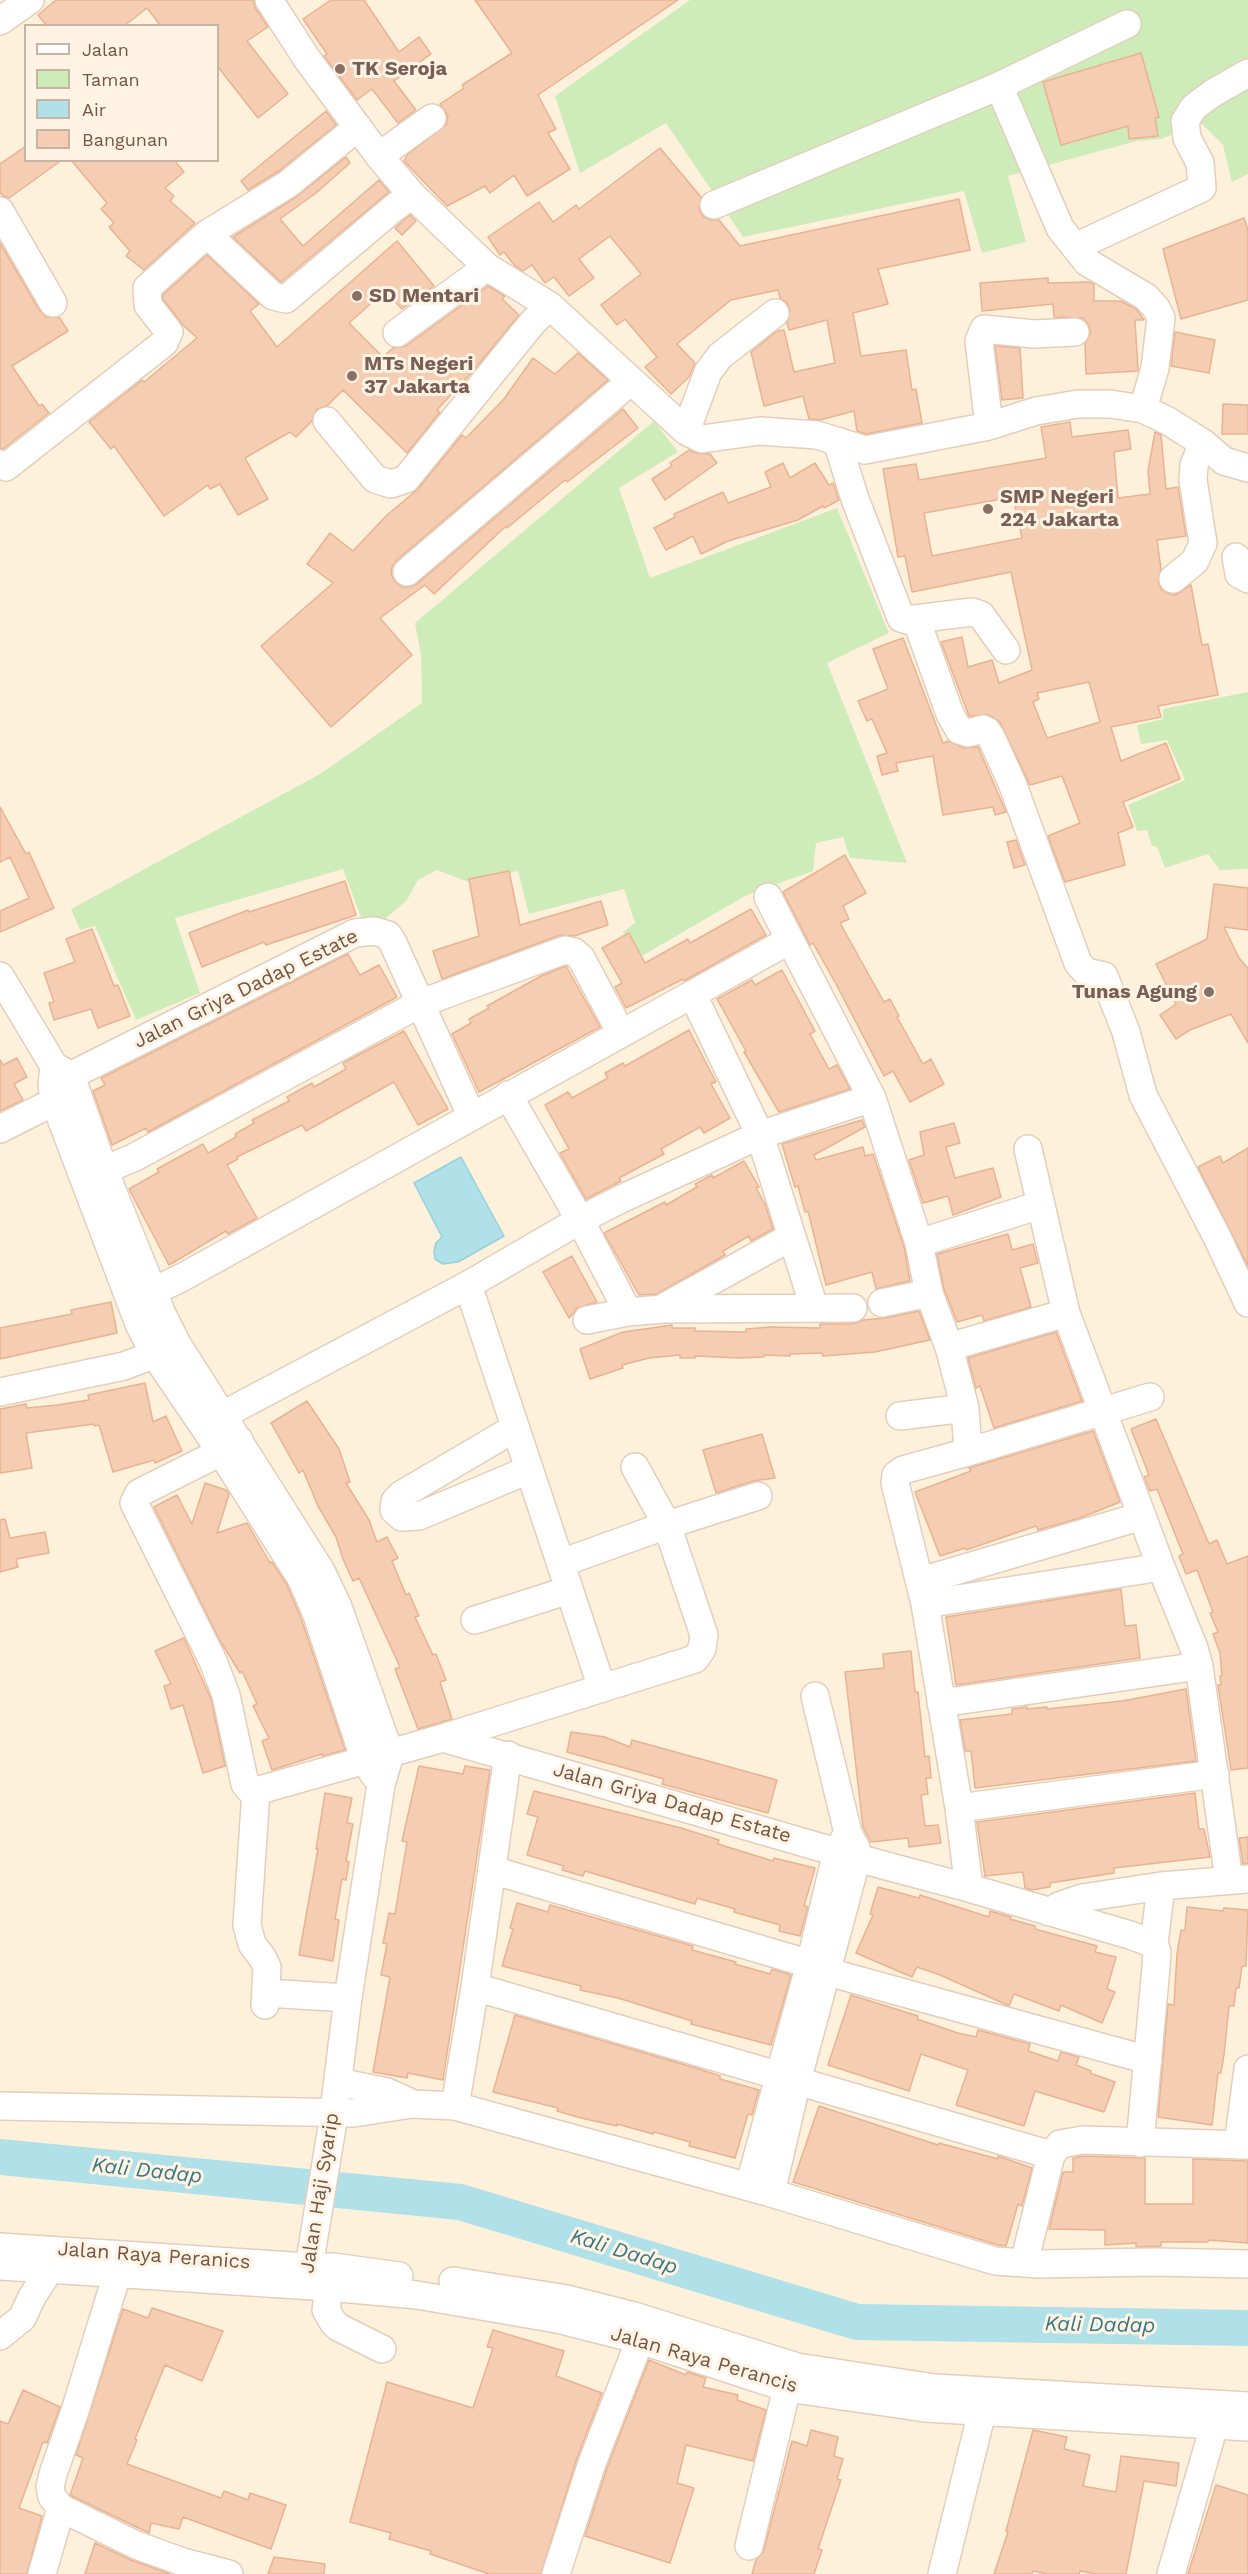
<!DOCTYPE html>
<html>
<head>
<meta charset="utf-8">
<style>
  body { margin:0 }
  #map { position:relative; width:1248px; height:2574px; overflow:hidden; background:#fef1dc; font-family:"Work Sans",sans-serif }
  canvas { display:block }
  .legend { position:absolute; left:24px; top:24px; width:195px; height:138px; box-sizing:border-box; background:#fff4e4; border:2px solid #c7b4a4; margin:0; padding:8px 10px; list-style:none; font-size:18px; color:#745544 }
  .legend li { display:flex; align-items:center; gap:12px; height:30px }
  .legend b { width:30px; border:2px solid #c7b4a4 }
</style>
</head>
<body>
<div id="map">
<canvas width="1248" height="2574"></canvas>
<ul class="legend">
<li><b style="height:8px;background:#fff"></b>Jalan</li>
<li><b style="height:16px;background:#ceecba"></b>Taman</li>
<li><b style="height:16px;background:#b0e0e8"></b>Air</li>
<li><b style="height:16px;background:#f5cdb2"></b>Bangunan</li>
</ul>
</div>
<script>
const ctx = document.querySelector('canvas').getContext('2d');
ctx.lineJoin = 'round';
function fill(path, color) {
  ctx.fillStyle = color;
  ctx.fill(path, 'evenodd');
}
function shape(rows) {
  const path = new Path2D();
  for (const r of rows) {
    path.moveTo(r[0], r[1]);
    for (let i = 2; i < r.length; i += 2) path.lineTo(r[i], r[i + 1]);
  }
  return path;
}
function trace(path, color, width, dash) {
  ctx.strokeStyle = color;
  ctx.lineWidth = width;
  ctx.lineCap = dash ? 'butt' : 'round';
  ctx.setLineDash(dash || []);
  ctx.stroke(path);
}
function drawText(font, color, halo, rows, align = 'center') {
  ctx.font = font + ' "Work Sans",sans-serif';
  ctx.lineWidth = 6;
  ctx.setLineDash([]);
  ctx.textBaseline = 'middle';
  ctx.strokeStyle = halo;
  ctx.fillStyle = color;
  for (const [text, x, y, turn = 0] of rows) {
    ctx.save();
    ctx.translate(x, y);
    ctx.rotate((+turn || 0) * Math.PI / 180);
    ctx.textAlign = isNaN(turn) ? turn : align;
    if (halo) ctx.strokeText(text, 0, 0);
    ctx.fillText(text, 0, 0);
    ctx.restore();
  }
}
const green = shape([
  [690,0,1248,0,1248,174,1232,182,1223,145,1201,123,1161,139,1137,141,1008,176,1026,242,982,253,964,191,743,237,666,123,580,173,555,96],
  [654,421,678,452,619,488,650,578,837,508,889,633,827,663,907,863,850,858,843,837,816,843,813,871,747,895,640,957,623,932,635,923,624,889,529,914,518,871,471,883,437,870,418,880,407,900,377,926,365,928,343,869,175,918,200,993,136,1020,95,926,80,930,71,909,320,774,422,703,421,655,415,623],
  [1248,692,1248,869,1220,870,1208,854,1165,868,1157,847,1152,846,1147,830,1137,831,1128,805,1185,780,1167,740,1141,744,1137,725,1163,719,1163,709]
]);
const water = shape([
  [461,1157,504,1236,458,1262,443,1264,435,1259,434,1251,436,1243,442,1237,414,1183,461,1157]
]);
const river = shape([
  [0,2157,460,2202,857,2322,1248,2328]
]);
const building = shape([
  [56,0,253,0,256,9,268,27,247,41,288,94,258,118,218,67,218,26,161,26,147,8,124,26,47,26,38,15,56,0],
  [331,0,364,0,399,52,419,37,431,54,394,81,416,110,398,123,372,89,357,100,324,56,327,54,303,19,331,0],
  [475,0,678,0,538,95,556,129,548,133,570,169,527,196,514,175,490,193,485,186,447,206,404,161,407,155,446,125,448,116,440,104,464,88,462,85,512,53,475,0],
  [1141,53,1159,117,1155,118,1158,136,1129,139,1128,126,1061,145,1043,82,1141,53],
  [326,111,336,125,279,171,248,190,241,181,326,111],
  [26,146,26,160,62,160,9,198,3,196,0,192,0,164,26,146],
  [660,148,701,197,699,210,704,217,711,220,719,220,740,246,959,199,970,250,878,269,888,304,853,313,861,356,906,350,912,390,916,389,922,423,866,434,857,431,854,411,820,420,809,419,803,396,764,406,751,352,777,331,784,330,794,372,835,363,827,320,789,330,787,323,790,310,787,303,780,298,778,290,731,300,677,344,695,363,689,377,671,394,645,367,657,357,625,319,617,325,601,305,641,274,610,236,579,259,594,278,569,296,554,277,545,283,532,265,523,271,515,266,504,252,500,255,488,237,539,202,553,222,576,205,579,209,660,148],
  [346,157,350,163,316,193,280,219,303,246,379,180,389,192,281,282,233,237,296,197,346,157],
  [71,160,174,160,184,172,165,188,174,196,170,201,195,223,144,270,126,256,130,251,109,227,114,223,101,209,107,203,71,160],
  [410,215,416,221,402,235,395,228,410,215],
  [1244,218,1248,230,1248,300,1181,319,1163,249,1244,218],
  [397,241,434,286,402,309,385,291,349,323,383,357,393,348,406,346,488,286,505,296,502,299,519,315,473,371,437,410,440,412,407,453,343,390,327,406,317,409,312,421,296,437,290,432,245,458,268,499,238,515,220,484,210,489,208,485,164,516,114,446,111,449,89,422,142,380,144,382,197,338,182,324,163,299,163,295,207,255,259,304,250,311,277,347,397,241],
  [0,243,40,311,46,317,59,317,68,331,12,366,39,406,42,404,49,413,3,449,0,448,0,243],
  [1048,278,1048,283,1089,282,1094,284,1094,301,1121,301,1136,309,1144,320,1135,320,1138,371,1086,374,1085,344,1091,332,1088,324,1083,318,1054,317,1053,304,982,311,980,283,1048,278],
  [1175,332,1215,340,1209,373,1171,366,1175,332],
  [995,346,1020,348,1023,398,1002,400,995,346],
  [578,353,608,380,397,560,392,567,391,574,395,582,402,587,410,587,417,584,623,409,638,428,567,482,565,480,507,528,506,526,434,594,425,585,380,618,412,655,331,727,261,646,333,583,307,564,330,533,353,551,386,516,418,489,462,435,466,438,504,399,533,358,555,374,578,353],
  [1223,404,1248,405,1248,434,1222,434,1223,404],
  [1070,422,1072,437,1128,430,1131,449,1114,452,1118,498,1150,494,1148,471,1155,432,1161,435,1166,489,1178,487,1186,536,1157,540,1161,569,1158,582,1161,589,1167,593,1175,595,1191,585,1202,645,1208,644,1218,695,1158,706,1161,717,1111,727,1121,761,1166,743,1180,779,1123,802,1133,827,1118,833,1125,865,1065,882,1048,836,1080,823,1062,776,1030,785,1000,722,989,715,969,716,941,642,962,637,968,667,992,660,999,683,1032,670,1011,572,912,592,905,556,898,557,883,469,916,464,919,480,1046,458,1041,427,1070,422],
  [1013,497,1022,538,932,556,924,513,1013,497],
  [1089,682,1100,722,1047,738,1033,702,1039,699,1037,693,1089,682],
  [689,450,696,453,710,454,717,463,665,500,652,479,672,466,670,463,689,450],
  [783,463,790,478,815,463,829,485,833,483,839,500,824,508,823,506,798,520,728,541,701,554,693,536,666,550,654,528,675,517,674,514,723,492,728,503,771,487,765,472,783,463],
  [903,638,943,743,949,741,964,748,978,747,1006,812,995,815,993,807,943,815,933,756,896,763,898,771,882,775,877,756,887,753,872,719,867,721,858,701,888,689,873,649,903,638],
  [0,807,26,854,29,852,54,908,0,932,0,911,29,898,10,857,0,862,0,807],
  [1016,840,1025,865,1014,868,1007,842,1016,840],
  [845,855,866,893,843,906,849,919,840,923,884,1002,890,999,899,1016,897,1017,923,1064,931,1059,944,1084,910,1102,893,1071,884,1076,836,984,813,943,810,945,783,892,845,855],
  [509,871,520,925,601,901,608,925,574,936,560,935,442,979,433,951,479,936,469,879,509,871],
  [345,881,356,915,266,945,264,942,202,967,189,933,248,910,249,912,345,881],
  [1214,884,1248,888,1248,930,1224,927,1239,958,1248,968,1248,1043,1231,1014,1190,1030,1176,1039,1160,1015,1176,1004,1156,964,1207,939,1214,884],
  [751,909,766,935,684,981,683,979,626,1008,615,987,622,983,602,948,629,933,645,963,688,939,690,943,751,909],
  [92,929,114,986,118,985,130,1016,98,1028,91,1009,54,1020,49,1003,54,1002,44,973,75,962,66,939,92,929],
  [348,954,360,975,379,965,397,997,148,1132,146,1128,112,1145,93,1091,105,1085,101,1078,348,954],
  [566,966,600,1027,479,1092,452,1034,471,1023,469,1019,489,1008,487,1006,541,976,566,966],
  [782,970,815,1031,810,1034,829,1069,837,1065,850,1089,779,1112,744,1052,746,1051,717,999,752,980,755,985,782,970],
  [689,1030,716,1082,711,1084,730,1118,704,1133,700,1127,661,1149,664,1154,619,1178,621,1181,586,1199,560,1153,569,1149,545,1105,568,1092,572,1098,608,1078,605,1073,623,1063,625,1066,689,1030],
  [404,1031,448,1109,418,1125,394,1082,306,1131,302,1125,237,1157,238,1159,227,1165,257,1218,228,1234,226,1231,169,1265,129,1189,159,1172,157,1169,203,1144,208,1153,236,1137,235,1134,254,1123,252,1120,289,1101,287,1097,312,1083,314,1087,346,1069,343,1063,404,1031],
  [17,1058,27,1077,14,1084,23,1100,0,1111,0,1060,3,1065,17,1058],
  [862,1120,865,1127,814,1155,816,1160,863,1147,865,1156,873,1154,904,1247,910,1281,876,1289,872,1272,826,1285,808,1211,805,1212,798,1186,795,1187,782,1144,862,1120],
  [954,1123,960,1143,946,1147,955,1178,993,1168,1001,1197,953,1215,948,1196,923,1203,909,1160,924,1155,920,1132,954,1123],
  [1248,1148,1248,1266,1198,1167,1220,1156,1223,1163,1248,1148],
  [744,1161,759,1187,756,1188,765,1204,773,1229,751,1241,749,1236,723,1251,725,1255,657,1294,639,1295,604,1233,665,1202,666,1205,697,1187,695,1184,712,1175,713,1178,744,1161],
  [1008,1234,1012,1250,1033,1244,1038,1263,1020,1268,1031,1307,984,1321,982,1315,957,1322,944,1289,937,1254,1008,1234],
  [572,1256,597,1302,577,1308,569,1318,543,1272,572,1256],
  [111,1302,117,1333,0,1359,0,1328,72,1314,71,1310,111,1302],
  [919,1311,930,1340,875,1352,823,1356,822,1353,790,1354,790,1356,764,1355,764,1357,740,1358,695,1356,695,1358,680,1358,680,1355,649,1358,622,1365,623,1368,590,1379,580,1349,623,1332,672,1325,672,1328,695,1328,695,1331,746,1332,746,1329,771,1327,820,1328,820,1324,853,1324,863,1320,885,1318,919,1311],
  [1056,1332,1082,1401,994,1428,980,1386,976,1388,968,1358,1056,1332],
  [145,1383,153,1422,166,1416,182,1451,155,1463,154,1460,113,1472,99,1425,94,1426,94,1424,26,1433,32,1468,0,1473,0,1409,26,1404,27,1408,57,1405,89,1400,88,1395,145,1383],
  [307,1401,339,1449,350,1482,346,1483,369,1520,377,1542,387,1537,398,1558,392,1561,406,1595,409,1593,419,1616,415,1617,433,1655,436,1654,446,1680,440,1682,452,1719,418,1729,395,1669,400,1667,359,1578,353,1581,343,1559,336,1537,318,1506,303,1470,299,1473,271,1423,307,1401],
  [1156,1419,1209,1544,1217,1540,1227,1564,1248,1556,1248,1768,1231,1770,1218,1685,1221,1685,1220,1676,1222,1676,1220,1653,1213,1634,1218,1632,1210,1613,1213,1612,1197,1570,1186,1574,1179,1556,1183,1554,1157,1489,1150,1491,1144,1477,1149,1475,1131,1429,1156,1419],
  [1093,1431,1120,1502,1080,1518,1038,1530,1036,1526,966,1550,965,1548,940,1556,915,1492,971,1471,969,1468,1093,1431],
  [762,1434,775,1478,753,1481,716,1493,703,1450,762,1434],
  [205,1483,226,1490,229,1494,217,1533,247,1523,270,1563,272,1562,287,1585,302,1621,345,1750,322,1756,322,1754,272,1770,262,1741,269,1738,253,1706,257,1704,242,1671,240,1673,219,1639,154,1507,177,1495,192,1524,205,1483],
  [5,1519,10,1538,45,1532,49,1553,16,1559,18,1567,0,1572,0,1520,5,1519],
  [1121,1589,1125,1626,1136,1625,1140,1658,956,1685,946,1617,1121,1589],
  [184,1638,211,1699,225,1766,203,1773,183,1705,171,1709,164,1686,171,1684,155,1651,184,1638],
  [911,1651,915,1692,918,1692,925,1757,929,1756,931,1778,926,1778,928,1794,921,1795,925,1826,938,1825,941,1843,909,1847,908,1838,871,1842,863,1827,845,1672,884,1668,883,1654,911,1651],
  [1186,1689,1196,1761,975,1788,971,1751,965,1751,960,1720,1012,1714,1012,1709,1027,1707,1027,1709,1047,1707,1047,1709,1122,1701,1186,1689],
  [571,1732,605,1737,630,1747,632,1740,777,1780,768,1813,662,1784,664,1779,567,1752,571,1732],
  [419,1766,463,1774,465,1766,490,1770,443,2080,408,2073,407,2078,373,2072,390,1977,381,1975,387,1944,383,1943,389,1913,395,1914,407,1842,402,1841,419,1766],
  [534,1791,681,1828,719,1840,718,1844,773,1861,774,1858,815,1868,804,1906,808,1907,800,1936,779,1931,780,1925,734,1912,735,1909,697,1898,695,1904,585,1871,583,1876,562,1870,564,1866,527,1855,538,1817,527,1814,534,1791],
  [325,1793,352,1798,347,1823,353,1824,346,1861,349,1862,346,1880,342,1879,335,1919,339,1920,333,1961,299,1955,318,1849,316,1849,325,1793],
  [1195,1793,1199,1829,1204,1829,1210,1857,1114,1868,1114,1873,1050,1883,1050,1887,1031,1890,1025,1888,1023,1872,985,1876,977,1822,1195,1793],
  [1248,1837,1248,1864,1243,1864,1239,1838,1248,1837],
  [878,1887,919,1898,920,1895,989,1917,990,1911,1011,1917,1010,1919,1035,1926,1035,1929,1097,1946,1095,1952,1116,1957,1107,1989,1115,1992,1102,2023,1061,2005,1059,2011,1014,1994,1009,2006,1005,2004,940,1975,917,1967,912,1977,856,1953,873,1915,870,1914,878,1887],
  [517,1903,548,1912,550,1905,693,1946,692,1950,736,1962,735,1964,770,1974,772,1969,791,1975,771,2045,691,2024,692,2021,618,1998,580,1990,581,1986,502,1966,513,1929,510,1928,517,1903],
  [1187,1907,1223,1911,1224,1908,1248,1910,1246,1966,1242,1966,1239,1988,1236,1988,1234,2006,1229,2006,1224,2055,1221,2073,1218,2073,1212,2125,1158,2117,1168,2004,1174,2005,1177,1954,1181,1930,1185,1930,1187,1907],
  [851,1995,918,2016,917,2019,958,2033,976,2037,978,2030,1030,2044,1028,2051,1058,2061,1061,2052,1079,2057,1076,2065,1091,2071,1090,2073,1115,2082,1104,2112,1035,2091,1024,2126,956,2105,968,2070,921,2054,909,2091,828,2065,851,1995],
  [515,2015,699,2069,720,2076,720,2079,759,2090,752,2115,748,2114,735,2158,689,2146,690,2142,654,2132,653,2134,617,2124,617,2126,581,2118,557,2111,558,2108,493,2092,515,2015],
  [819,2106,938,2145,939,2143,998,2159,998,2156,1032,2168,1022,2206,1018,2204,1006,2246,998,2245,793,2182,819,2106],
  [1084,2156,1145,2158,1145,2204,1193,2204,1193,2159,1248,2161,1248,2243,1208,2240,1208,2242,1161,2242,1161,2246,1136,2247,1136,2243,1105,2245,1105,2230,1049,2229,1063,2172,1073,2172,1073,2158,1084,2156],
  [152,2308,223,2331,202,2381,165,2365,135,2439,137,2440,127,2464,221,2498,224,2491,248,2500,250,2493,286,2505,271,2549,183,2517,179,2529,151,2523,149,2533,70,2495,83,2458,76,2455,123,2309,148,2318,152,2308],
  [493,2330,564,2351,556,2376,602,2393,577,2458,541,2574,489,2574,430,2554,431,2551,389,2539,391,2533,350,2522,387,2382,473,2408,493,2348,487,2347,493,2330],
  [649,2360,686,2375,687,2372,706,2378,703,2387,738,2395,737,2400,766,2410,753,2461,686,2445,677,2483,694,2488,670,2563,585,2536,607,2468,649,2360],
  [23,2390,60,2407,47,2443,43,2442,19,2508,42,2516,27,2574,0,2574,0,2421,8,2424,23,2390],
  [811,2430,838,2437,834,2456,843,2459,837,2479,841,2480,818,2549,822,2550,814,2574,752,2574,756,2560,764,2550,792,2441,807,2446,811,2430],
  [1033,2430,1067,2437,1064,2449,1090,2455,1083,2486,1116,2492,1121,2456,1179,2463,1176,2486,1144,2481,1126,2574,1096,2574,1080,2571,1079,2574,1047,2574,1033,2571,1032,2574,994,2574,1008,2532,1006,2531,1033,2430],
  [1216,2485,1248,2495,1248,2574,1188,2574,1216,2485],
  [95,2543,131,2560,170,2574,85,2574,95,2543],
  [274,2557,325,2564,324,2574,268,2574,274,2557]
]);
const minor = shape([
  [269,0,307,59,379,156,412,195,487,267,550,306,686,431,702,439,760,431,817,435,865,450,989,426,1036,411,1078,404,1110,404,1143,409,1168,421,1203,443,1224,461,1248,468],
  [0,21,30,0],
  [999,86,1127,24],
  [379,156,432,118],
  [714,205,999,86,1060,228,1087,262,1146,297,1156,308,1161,318,1155,368,1143,409],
  [0,211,53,303],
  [207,234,273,296,286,299,395,207,412,195],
  [1075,247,1202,188,1200,163,1187,138,1185,121,1194,107,1213,93,1248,73],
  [397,333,487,267],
  [327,421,375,479,391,484,406,479,533,322,550,306],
  [989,426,979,341,984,329,1034,334,1075,332],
  [686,431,708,372,720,356,775,313],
  [837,441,855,499,901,618,907,620,972,612,981,615,1006,650],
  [0,464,6,467,164,343,169,332,148,305,147,288,207,234,288,184,358,127],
  [1236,557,1239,574,1248,579],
  [407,572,631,381],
  [1173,579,1195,561,1203,543,1193,480,1194,465,1203,443],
  [916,619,950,714,959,730,968,733,983,729,987,731,992,739,1012,783,1078,963,1086,972,1104,976,1126,1032,1143,1095,1217,1237,1248,1303],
  [768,897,790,940],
  [0,976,54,1066],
  [693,995,760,1135,814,1307],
  [54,1066,71,1076,104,1170,162,1314,177,1344,321,1571,338,1607,390,1754,381,1785,348,1998,332,2127,306,2285],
  [54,1066,52,1085,54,1100,139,1324,155,1355,221,1452,301,1578,317,1615,365,1761,375,1776],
  [56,1083,355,933,374,931,388,935,393,943,471,1115],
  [508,1095,580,1220,628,1312,663,1309,853,1308],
  [0,1129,69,1094],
  [1028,1149,1066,1313,1161,1567,1194,1648,1199,1666,1229,1880],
  [104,1170,133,1158,419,1004,565,950,574,952,581,958,621,1033],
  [919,1243,1040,1205],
  [468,1285,580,1220,621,1199,760,1135,872,1098,919,1243,929,1293,949,1347,965,1408,968,1452,903,1470,896,1475,895,1483,925,1604,959,1808,969,1888],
  [154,1291,183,1277,790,940,872,1098],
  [882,1303,929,1293],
  [666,1306,791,1237],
  [587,1320,628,1312],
  [949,1347,1066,1313],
  [0,1392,124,1366,171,1348],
  [900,1416,965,1408],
  [206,1424,468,1285,602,1688],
  [515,1428,401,1495,395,1501,394,1510,402,1517,419,1516,528,1470],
  [239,1440,221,1452,139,1493,134,1503,213,1661,226,1695,245,1784,250,1790,256,1791,443,1738,695,1659,702,1649,704,1635,667,1525,635,1467],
  [968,1452,1150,1397],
  [561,1563,667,1525,758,1496],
  [921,1581,1142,1516],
  [925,1604,1161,1567],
  [475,1620,569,1590],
  [941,1703,1199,1666],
  [443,1738,857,1858,969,1888,1130,1935,1154,1944,1157,1952,1156,1967,1140,2143],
  [256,1791,247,1925,252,1944,262,1957,267,1967,265,2005],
  [959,1808,1215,1774],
  [492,1870,810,1964,828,1972,1148,2060],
  [1049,1912,1059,1906,1082,1898,1161,1886,1247,1879],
  [1154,1944,1161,1886],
  [475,1987,1051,2155],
  [266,1993,348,1998],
  [338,2082,387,2092,411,2103],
  [0,2106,354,2113,412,2104,455,2106,771,2193,995,2261,1039,2264,1156,2262,1248,2264],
  [455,2106,475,1987,508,1755],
  [1238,2145,1248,2069],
  [749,2187,810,1964,837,1852,846,1836],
  [771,2193,797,2081,857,1858,856,1848,848,1833,815,1696],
  [0,2247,308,2267,333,2267,399,2276],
  [122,2258,75,2411,53,2474,50,2487,52,2497,61,2508,136,2545,183,2562,229,2574],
  [1024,2263,1051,2155,1060,2144,1083,2140,1248,2145],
  [0,2266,329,2287,417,2295,557,2319,640,2340,787,2388,925,2408,1248,2427],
  [453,2281,567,2299,634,2316,797,2367,935,2388,1248,2406],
  [329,2287,326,2310,333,2322,338,2327,382,2349],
  [0,2336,22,2318,32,2297,50,2269],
  [749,2546,787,2388],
  [42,2574,61,2508],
  [556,2574,592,2463,640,2340],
  [942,2574,982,2412],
  [1171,2574,1210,2440,1212,2424]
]);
const markers = [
  [340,69,6,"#8d6e63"],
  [357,296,6,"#8d6e63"],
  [352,376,6,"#8d6e63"],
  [988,509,6,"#8d6e63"],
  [1209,992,6,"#8d6e63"]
];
const educationNames = [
  ["TK Seroja",352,69],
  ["SD Mentari",369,296],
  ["MTs Negeri",364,364],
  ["37 Jakarta",364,387],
  ["SMP Negeri",1000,497],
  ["224 Jakarta",1000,520],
  ["Tunas Agung",1197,992,"right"]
];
const streetNames = [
  ["Jalan Griya Dadap Estate",246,989,-26],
  ["Jalan Griya Dadap Estate",672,1803,16],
  ["Jalan Haji Syarip",320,2193,-81],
  ["Jalan Raya Peranics",154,2256,4],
  ["Jalan Raya Perancis",704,2360,16]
];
const waterNames = [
  ["Kali Dadap",147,2171,6],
  ["Kali Dadap",624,2252,17],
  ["Kali Dadap",1100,2325,1]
];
fill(green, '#ceecba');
fill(water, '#b0e0e8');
trace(water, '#95d0db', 1.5);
trace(river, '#b0e0e8', 36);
fill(building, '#f5cdb2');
trace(building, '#e9b291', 1.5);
trace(minor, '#e4cebb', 30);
trace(minor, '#fff', 27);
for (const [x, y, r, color] of markers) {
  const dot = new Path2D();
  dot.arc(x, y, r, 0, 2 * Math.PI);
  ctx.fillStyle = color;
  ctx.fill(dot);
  trace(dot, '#fff4e4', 2);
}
drawText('bold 20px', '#785e54', '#fff4e4', educationNames, 'left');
drawText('20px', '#745544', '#fff4e4', streetNames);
drawText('italic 21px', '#3a7783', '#fff4e4', waterNames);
</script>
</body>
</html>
